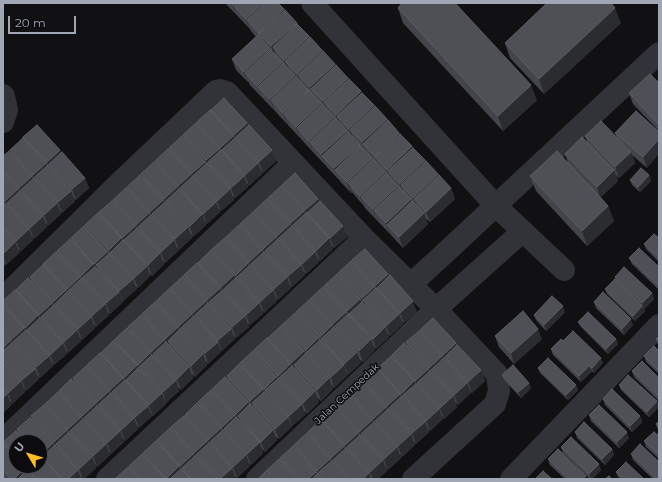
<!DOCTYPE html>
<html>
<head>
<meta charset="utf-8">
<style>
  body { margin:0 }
  #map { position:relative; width:662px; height:482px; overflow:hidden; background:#111113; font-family:Montserrat,sans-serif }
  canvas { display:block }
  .frame { position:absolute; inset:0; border:4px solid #a1a6b5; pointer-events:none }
  .north { position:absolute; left:8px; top:434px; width:40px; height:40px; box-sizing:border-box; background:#0c0c0e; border:1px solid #484a51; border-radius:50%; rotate:308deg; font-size:11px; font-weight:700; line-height:16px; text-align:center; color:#a1a6b5 }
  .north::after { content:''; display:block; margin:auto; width:14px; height:18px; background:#fdbe1f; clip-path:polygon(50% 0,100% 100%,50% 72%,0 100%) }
  .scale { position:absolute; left:8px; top:16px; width:68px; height:18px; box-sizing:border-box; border:2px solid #a1a6b5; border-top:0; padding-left:5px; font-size:12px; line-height:14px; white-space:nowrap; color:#a1a6b5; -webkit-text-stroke:3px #0c0c0e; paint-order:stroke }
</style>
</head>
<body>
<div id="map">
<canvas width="662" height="482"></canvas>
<div class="frame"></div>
<div class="north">U</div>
<div class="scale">20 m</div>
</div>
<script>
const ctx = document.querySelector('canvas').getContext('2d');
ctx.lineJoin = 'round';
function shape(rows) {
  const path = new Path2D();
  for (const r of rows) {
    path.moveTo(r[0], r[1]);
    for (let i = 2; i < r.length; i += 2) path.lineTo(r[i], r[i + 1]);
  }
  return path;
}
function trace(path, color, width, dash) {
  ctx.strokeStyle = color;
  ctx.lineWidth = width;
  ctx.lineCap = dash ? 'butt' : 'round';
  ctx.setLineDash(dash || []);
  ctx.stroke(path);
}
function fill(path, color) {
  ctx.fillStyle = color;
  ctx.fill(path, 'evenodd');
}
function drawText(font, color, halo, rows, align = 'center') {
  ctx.font = font + ' Montserrat,sans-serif';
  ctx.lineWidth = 3;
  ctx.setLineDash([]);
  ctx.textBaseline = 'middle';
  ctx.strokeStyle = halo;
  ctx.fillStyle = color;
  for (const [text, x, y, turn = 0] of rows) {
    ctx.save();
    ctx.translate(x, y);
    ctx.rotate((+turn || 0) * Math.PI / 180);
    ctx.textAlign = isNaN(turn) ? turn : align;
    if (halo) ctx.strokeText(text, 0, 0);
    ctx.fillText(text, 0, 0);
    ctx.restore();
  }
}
const minor = shape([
  [312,3,496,206,564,270],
  [3,95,4,96,7,110,3,122],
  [411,284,445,253,659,53],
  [3,298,118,184,216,91,220,90,227,92,364,238,436,309,497,374,499,391,495,404,413,479],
  [3,440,293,163],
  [107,479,364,238],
  [257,479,436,309,523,231],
  [511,479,659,325]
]);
const wall = shape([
  [225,3,278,3,297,24,322,50,323,52,399,133,400,134,425,160,438,176,451,188,455,199,430,222,425,218,428,224,403,248,391,235,390,233,390,234,365,208,364,206,352,192,351,193,339,180,339,179,338,179,326,166,326,165,325,165,301,139,300,137,300,138,288,125,287,123,287,124,275,111,274,109,274,110,249,84,249,82,248,82,236,70,232,59,256,37,251,31,250,29],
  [398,8,537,100,503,131,403,23],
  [621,23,544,94,510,58,505,43],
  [659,83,659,131,633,104,629,93],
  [211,110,248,126,272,150,276,161,263,173,261,170,262,174,249,186,247,183,248,187,235,198,233,196,234,200,221,211,219,209,220,212,207,224,205,221,206,225,193,237,191,234,192,238,179,250,177,247,178,251,165,263,163,261,164,264,152,276,149,273,150,276,138,288,135,286,137,289,123,301,122,300,123,302,110,314,107,312,109,315,96,327,93,324,95,328,82,340,79,337,81,341,68,353,66,351,67,354,54,365,52,363,53,366,40,378,38,376,39,379,26,391,24,388,25,392,12,404,10,401,11,405,3,413,3,301,17,292,16,290,31,280,30,277,44,267,43,264,58,254,57,251,73,242,71,238,87,229,85,225,100,216,99,212,114,203,113,200,128,190,127,187,143,178,141,174,156,165,155,161,170,152,169,148,184,138,183,135,198,126,197,122,212,113],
  [636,111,647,168,632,155,635,163,619,178,616,175,618,181,601,197,608,206,614,221,587,246,536,191,530,176,568,163,565,154,587,142,585,136,617,138,615,133],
  [23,137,60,150,61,153,85,178,89,188,76,200,74,198,75,201,62,213,59,210,61,214,48,226,46,223,47,227,34,239,32,236,33,240,20,252,18,249,19,253,6,265,4,263,5,265,3,268,3,156,11,154,10,150,24,140],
  [649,175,651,181,640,192,632,185,630,180],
  [282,185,319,201,347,237,334,248,332,246,333,249,320,261,317,259,319,262,306,274,304,272,305,275,292,287,290,285,291,288,278,300,276,298,277,301,264,313,262,310,263,314,250,325,248,323,249,327,236,338,234,336,235,339,222,351,220,349,221,352,208,364,206,361,207,365,195,377,192,374,193,378,181,390,178,387,179,391,166,403,165,401,166,404,153,416,150,413,152,416,139,428,136,425,138,429,125,441,122,438,124,442,111,454,109,452,110,455,97,467,95,464,96,468,84,479,82,479,81,477,81,479,5,479,3,477,3,444,4,445,3,442,18,433,17,429,32,420,31,416,46,408,45,404,60,395,59,391,74,382,73,378,88,369,87,365,102,355,101,353,116,343,114,340,130,330,128,327,144,318,142,314,158,305,156,301,171,292,170,288,186,279,184,275,199,265,198,263,213,253,212,249,227,239,226,237,241,228,240,224,255,215,254,211,269,202,268,198,283,189],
  [16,442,40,442,40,466,16,466],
  [659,238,659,262,646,249,644,244],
  [629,258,659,267,659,290,632,264],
  [352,260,389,276,417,312,404,323,402,321,403,324,390,336,388,334,389,337,376,349,374,347,375,350,363,362,360,360,361,363,348,375,346,372,347,376,334,388,332,385,333,389,321,401,318,398,319,402,307,414,304,411,305,415,292,426,291,425,292,427,279,439,276,437,277,440,265,452,262,449,263,453,251,465,249,463,250,466,237,478,235,476,236,479,115,479,130,469,129,466,144,457,143,453,158,444,157,440,172,431,171,427,186,418,185,415,200,406,198,402,214,393,212,389,228,380,227,376,242,367,240,363,256,354,254,350,270,341,268,338,284,328,282,325,298,316,296,312,311,302,310,299,325,289,324,286,340,278,338,273,353,263],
  [615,277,652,293,654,299,644,309,643,308,645,311,635,321,607,294,605,289,616,280],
  [594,302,633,325,624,335,596,308],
  [565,312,546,331,536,320,534,315],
  [578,322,616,339,618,344,608,354,581,327],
  [420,330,457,345,481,370,485,381,472,393,470,391,471,393,458,405,455,402,457,407,444,419,442,416,443,419,430,431,428,429,429,432,416,444,414,442,415,445,402,457,400,454,401,458,388,470,386,467,387,471,378,479,258,479,268,475,266,471,281,462,280,458,296,449,294,445,310,436,308,432,324,423,322,420,337,410,336,407,351,397,350,394,365,384,364,381,379,371,378,368,393,359,392,355,407,346,406,342,421,333],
  [495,336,542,339,514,364,499,347],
  [659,336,659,346,658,345,656,339],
  [563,341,603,363,594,373,592,371,581,382,553,355,551,349],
  [659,351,659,374,646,362,644,356],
  [538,368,576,385,578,390,568,400,540,373],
  [632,371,659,378,659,401,634,377],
  [502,375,529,383,531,388,521,398,504,380],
  [619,385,657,401,659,407,649,417,621,390],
  [603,399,640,416,642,422,632,432,605,405],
  [589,415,629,438,619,448,591,421],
  [659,421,659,431,658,430,656,424],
  [575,432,612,449,614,455,605,465,577,438],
  [659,436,659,459,646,447,644,441],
  [561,447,601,470,592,479,590,479,563,453],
  [631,454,659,479,653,479,633,460],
  [548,459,587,479,565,479,550,465],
  [616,472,644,479,620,479,618,477]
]);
const shadedWall = shape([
  [235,3,251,3,234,6,237,16,233,5],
  [263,3,274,3,247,20,250,29,246,19],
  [615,8,621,23,544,94,539,79],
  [284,9,288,20,259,34,263,43,259,33],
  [297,23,300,33,273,47,276,56,275,57,271,46],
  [309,36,313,47,285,61,289,70,288,71,284,60],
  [269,48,273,59,245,73,248,82,244,72],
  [322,50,326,61,298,75,301,84,301,85,297,74],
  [282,62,286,73,258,87,261,96,257,86],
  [335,64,339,75,311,89,314,98,310,87],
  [295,76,299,86,271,100,274,109,274,110,270,99],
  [348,78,352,88,324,102,327,112,323,101],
  [531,85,537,100,503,131,498,116],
  [308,90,312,100,284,114,287,123,287,124,283,113],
  [361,91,365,102,337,116,340,126,336,115],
  [321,103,325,114,297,128,300,138,296,127],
  [374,105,378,116,350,130,353,139,352,140,349,129],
  [334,117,338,128,310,142,313,151,309,141],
  [387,119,391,130,363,144,366,153,362,142],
  [247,123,251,133,236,137,239,145,238,145,234,135],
  [347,131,351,141,322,156,325,165,321,154],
  [399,133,403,144,375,157,379,167,375,156],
  [233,136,237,146,222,150,225,158,224,158,220,148],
  [659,139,659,154,647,168,643,157],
  [360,145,363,155,335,170,338,179,334,168],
  [412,146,416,157,388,171,391,181,387,170],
  [219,149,223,159,208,162,211,170,210,171,206,160],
  [60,150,64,161,49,164,52,172,51,173,47,162],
  [272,150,276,161,263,173,259,162],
  [631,152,635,163,619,178,615,167],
  [372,158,376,169,348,183,352,192,351,193,347,182],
  [425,160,429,171,401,185,404,195,400,184],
  [205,162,209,172,194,175,197,183,196,184,192,173],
  [46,163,50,174,35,177,38,185,37,186,33,175],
  [258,163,262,174,249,186,245,175],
  [614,170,618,181,600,198,597,187],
  [385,172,389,183,361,197,364,206,360,196],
  [191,174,195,185,180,188,183,196,182,197,178,186],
  [438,174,442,185,414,199,417,208,413,198],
  [649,175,651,181,640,192,638,187],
  [32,176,36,187,21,190,24,198,23,199,19,188],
  [244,176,248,187,235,198,231,188],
  [85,178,89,188,76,200,72,189],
  [398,186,402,197,374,210,377,220,373,209],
  [177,187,181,198,166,201,169,209,168,210,164,199],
  [451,188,455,199,430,222,426,212],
  [18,189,22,200,7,203,10,211,9,212,5,201],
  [230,189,234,200,221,211,217,201],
  [71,191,75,201,62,213,58,202],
  [318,199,322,209,307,213,310,220,309,221,305,210],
  [411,199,415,210,387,225,390,233,390,234,386,223],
  [163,200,167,211,152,214,155,222,154,223,150,212],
  [216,202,220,212,207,224,203,214],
  [57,203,61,214,48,226,44,215],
  [608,206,614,221,587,246,582,231],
  [304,211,308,222,293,225,296,233,295,234,291,223],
  [149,213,153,224,138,227,141,235,140,236,136,225],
  [424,213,428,224,403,248,399,237],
  [202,214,206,225,193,237,190,226],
  [43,216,47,227,34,239,30,228],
  [290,224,294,235,279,238,282,246,281,247,277,236],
  [135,226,139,236,124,240,127,248,126,248,122,238],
  [343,226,347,237,334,248,330,238],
  [188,227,192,238,179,250,175,239],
  [29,229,33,240,20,252,16,241],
  [276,237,280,248,265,251,268,259,267,260,263,249],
  [121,238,125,249,110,253,113,261,109,250],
  [329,238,333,249,320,261,316,251],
  [174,240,178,251,165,263,161,252],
  [15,242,19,253,6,265,3,255,3,254],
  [262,250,266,261,251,264,254,272,253,273,249,262],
  [107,252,111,262,96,265,99,274,98,274,94,264],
  [315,252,319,262,306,274,302,264],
  [160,253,164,264,152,276,148,265],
  [3,259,5,265,3,268],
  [248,263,252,274,237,277,240,285,239,286,236,275],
  [93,264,97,275,82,278,85,286,85,287,81,276],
  [301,265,305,275,292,287,288,276],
  [147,266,150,276,138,288,134,278],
  [388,274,392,284,377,288,380,296,379,296,375,286],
  [234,275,238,286,223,290,226,298,225,298,221,287],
  [80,277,83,288,68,291,71,299,70,300,67,289],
  [287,277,291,288,278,300,274,289],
  [133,279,137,289,123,301,119,291],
  [374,287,378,297,363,300,366,308,365,309,362,298],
  [220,288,224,299,209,302,212,310,211,311,207,300],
  [66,290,70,301,55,304,58,312,57,313,53,302],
  [273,290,277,301,264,313,260,302],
  [119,292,123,302,110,314,106,303],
  [652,293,654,299,644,309,642,303],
  [360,299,364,310,349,314,352,321,351,322,347,311],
  [206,301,210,312,195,315,198,323,197,324,193,313],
  [413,301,417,312,404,323,400,313],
  [52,303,56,314,41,317,44,325,43,326,39,315],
  [259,303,263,314,250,325,246,315],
  [105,304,109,315,96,327,92,316],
  [563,306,565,312,546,331,544,325],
  [642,306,645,311,635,321,633,316],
  [346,312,350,323,335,326,338,334,337,335,333,324],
  [192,314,196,325,181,328,184,336,183,337,179,326],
  [399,314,403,324,390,336,386,326],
  [38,315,42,326,27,330,30,338,29,338,25,328],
  [245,316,249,327,236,338,232,327],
  [91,317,95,328,82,340,78,329],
  [631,319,633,325,624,335,622,329],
  [332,325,336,336,321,339,324,347,323,348,320,337],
  [178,327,182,338,168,341,170,349,169,350,165,339],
  [385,327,389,337,376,349,373,339],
  [24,328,28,339,13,342,16,350,15,351,11,340],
  [231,329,235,339,222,351,218,340],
  [538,329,542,339,514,364,511,353],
  [77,330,81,341,68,353,64,342],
  [318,338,322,349,307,352,310,360,310,361,306,350],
  [371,339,375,350,363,362,359,351],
  [616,339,618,344,608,354,606,349],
  [164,340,168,351,153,354,156,362,155,363,151,352],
  [10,341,14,352,3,359,3,348],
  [218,342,221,352,208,364,205,353],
  [63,343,67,354,54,365,50,355],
  [456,343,460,353,445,357,448,365,447,366,443,355],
  [304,351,308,362,294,365,296,373,295,373,291,363],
  [357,352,361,363,348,375,344,364],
  [150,353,154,364,139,367,142,375,141,376,138,365],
  [203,354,207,365,195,377,191,366],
  [49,356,53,366,40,378,36,367],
  [442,356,446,366,431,370,434,378,433,378,429,368],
  [601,358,603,363,594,373,592,368],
  [290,364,294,375,279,378,282,386,281,386,278,376],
  [137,365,140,376,126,380,128,388,128,389,124,378],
  [344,365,347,376,334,388,331,377],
  [589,366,592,371,581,382,579,376],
  [189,367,193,378,181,390,177,379],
  [35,369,39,379,26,391,22,380],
  [428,369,432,380,417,383,420,390,419,391,415,381],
  [481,370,485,381,472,393,468,382],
  [276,377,280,387,265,390,268,399,264,389],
  [123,378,127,389,112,392,115,400,114,401,110,390],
  [329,378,333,389,321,401,317,390],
  [176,380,179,391,166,403,163,392],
  [21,381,25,392,12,404,8,393],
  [414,381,418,392,403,395,406,404,405,404,401,394],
  [467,383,471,393,458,405,454,395],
  [529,383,531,388,521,398,518,392],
  [576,385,578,390,568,400,566,395],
  [263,389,267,400,252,403,254,411,254,412,250,401],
  [109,391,113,402,98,405,101,413,100,414,96,403],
  [315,391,319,402,307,414,303,403],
  [162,393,166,404,153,416,149,405],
  [7,394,11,405,3,413,3,398],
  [400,394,404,405,389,408,392,416,391,417,387,406],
  [453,396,457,407,444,419,440,408],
  [657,401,659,407,649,417,647,412],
  [248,402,252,413,238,416,241,424,240,425,236,414],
  [95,404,99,415,84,418,87,426,86,427,82,416],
  [302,404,305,415,292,426,289,416],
  [148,406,152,416,139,428,135,417],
  [386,407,390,418,375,421,378,429,377,430,373,419],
  [439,409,443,419,430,431,426,421],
  [235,415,238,426,224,429,227,437,226,438,222,427],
  [640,416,642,422,632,432,630,426],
  [81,417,85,427,70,431,73,439,72,440,68,429],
  [288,417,292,427,279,439,275,429],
  [134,418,138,429,125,441,121,430],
  [372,420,376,431,361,434,364,442,363,443,359,432],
  [425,422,429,432,416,444,412,433],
  [221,428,225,439,210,442,212,450,212,451,208,440],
  [67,430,71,441,56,444,59,452,58,453,54,442],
  [273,430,277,440,265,452,261,442],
  [120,431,124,442,111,454,107,443],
  [627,432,629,438,619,448,617,442],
  [358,433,362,444,347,447,350,455,349,456,345,445],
  [411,434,415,445,402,457,398,446],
  [207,441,211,451,196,455,199,463,198,463,194,453],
  [260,442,263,453,251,465,247,454],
  [53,443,57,454,42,457,45,465,44,466,40,455],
  [106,444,110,455,97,467,93,456],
  [344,446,348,456,333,460,336,468,335,468,331,458],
  [397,447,401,458,388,470,384,459],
  [612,449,614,455,605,465,602,459],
  [193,454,197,464,182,468,185,476,184,476,180,466],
  [246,455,250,466,237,478,233,467],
  [92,457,96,468,84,479,83,479,79,469],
  [40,458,43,466,28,470,31,477,30,478,26,468,28,466,40,466],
  [330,459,334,469,319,472,322,479,320,479,317,471],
  [383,460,387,471,378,479,373,479,370,472],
  [599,464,601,470,592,479,591,479,589,474],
  [179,466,183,477,181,479,166,479],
  [25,468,29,479,14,479],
  [232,468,236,479,220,479],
  [78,470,81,479,68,479],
  [316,472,319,479,308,479],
  [369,473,371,479,363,479],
  [586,476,587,479,582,479]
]);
const building = shape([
  [231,3,235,3,233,5,231,3],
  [237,3,263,3,246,19,234,6,237,3],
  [265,3,278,3,284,9,259,33,247,20,265,3],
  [402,3,455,3,531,85,498,116,398,8,402,3],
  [547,3,611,3,615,8,539,79,505,43,547,3],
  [285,10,297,23,271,46,259,34,285,10],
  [297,24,309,36,284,60,273,47,297,24],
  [258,35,269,48,244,72,232,59,258,35],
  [310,37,322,50,297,74,285,61,310,37],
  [270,49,282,62,257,86,245,73,270,49],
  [323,51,335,64,310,87,298,75,323,51],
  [283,63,295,76,270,99,258,87,283,63],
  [336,65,348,78,323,101,311,89,336,65],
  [650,74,659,83,659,125,629,93,650,74],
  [296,77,308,90,283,113,271,100,296,77],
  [349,79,361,91,336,115,324,102,349,79],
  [309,90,321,103,296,127,284,114,309,90],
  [362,93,374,105,349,129,337,116,362,93],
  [224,98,247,123,234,135,211,110,224,98],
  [322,104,334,117,309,141,297,128,322,104],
  [375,106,387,119,362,142,350,130,375,106],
  [210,110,233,136,220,148,197,122,210,110],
  [636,111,659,132,659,139,643,157,615,133,636,111],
  [335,118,347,131,321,154,310,142,335,118],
  [388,120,399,133,375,156,363,144,388,120],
  [601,121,631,152,615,167,585,136,601,121],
  [196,123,219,149,206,160,183,135,196,123],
  [37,125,60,150,47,162,23,137,37,125],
  [249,125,272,150,259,162,236,137,249,125],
  [348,132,360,145,334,168,322,156,348,132],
  [400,134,412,146,387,170,375,157,400,134],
  [182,136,205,162,192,173,169,148,182,136],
  [582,137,614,170,597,187,565,154,582,137],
  [23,138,46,163,33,175,10,150,23,138],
  [235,138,258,163,245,175,222,150,235,138],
  [360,146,372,158,347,182,335,170,360,146],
  [413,148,425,160,400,184,388,171,413,148],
  [168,149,191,174,178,186,155,161,168,149],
  [221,150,244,176,231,188,208,162,221,150],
  [9,151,32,176,19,188,3,171,3,156,9,151],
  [557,151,608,206,582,231,530,176,557,151],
  [62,152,85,178,72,189,49,164,62,152],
  [373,159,385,172,360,196,348,183,373,159],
  [426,161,438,174,413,198,401,185,426,161],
  [154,162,177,187,164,199,141,174,154,162],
  [207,163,230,189,217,201,194,175,207,163],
  [48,165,71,191,58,202,35,177,48,165],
  [641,168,649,175,638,187,630,180,641,168],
  [3,173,18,189,5,201,3,199,3,173],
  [295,173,318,199,305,210,282,185,295,173],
  [386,173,398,186,373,209,361,197,386,173],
  [140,175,163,200,150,212,127,187,140,175],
  [439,175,451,188,426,212,414,199,439,175],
  [193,176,216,202,203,214,180,188,193,176],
  [34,178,57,203,44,215,21,190,34,178],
  [281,186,304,211,291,223,268,198,281,186],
  [399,187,411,199,386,223,374,210,399,187],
  [126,188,149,213,136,225,113,200,126,188],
  [179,189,202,214,190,226,166,201,179,189],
  [20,191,43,216,30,228,7,203,20,191],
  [267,199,290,224,277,236,254,211,267,199],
  [112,201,135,226,122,238,99,212,112,201],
  [320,201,343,226,330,238,307,213,320,201],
  [412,201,424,213,399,237,387,225,412,201],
  [165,202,188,227,175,239,152,214,165,202],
  [6,204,29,229,16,241,3,227,3,207,6,204],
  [253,212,276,237,263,249,240,224,253,212],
  [98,213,121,238,109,250,85,225,98,213],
  [306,213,329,238,316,251,293,225,306,213],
  [151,215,174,240,161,252,138,227,151,215],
  [239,225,262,250,249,262,226,237,239,225],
  [84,226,107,252,94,264,71,238,84,226],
  [292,226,315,252,302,264,279,238,292,226],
  [137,228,160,253,148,265,124,240,137,228],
  [3,229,15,242,3,254,3,229],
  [654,234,659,238,659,258,644,244,654,234],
  [225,238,248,263,236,275,212,249,225,238],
  [70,239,93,264,81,276,57,251,70,239],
  [278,239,301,265,288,276,265,251,278,239],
  [123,240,147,266,134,278,110,253,123,240],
  [639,248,659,267,659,284,658,285,629,258,639,248],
  [365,249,388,274,375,286,352,260,365,249],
  [211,250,234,275,221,287,198,263,211,250],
  [56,252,80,277,67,289,43,264,56,252],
  [264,252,287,277,274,289,251,264,264,252],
  [109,254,133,279,119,291,96,265,109,254],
  [351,261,374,287,362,298,338,273,351,261],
  [197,263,220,288,207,300,184,275,197,263],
  [43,265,66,290,53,302,30,277,43,265],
  [250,265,273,290,260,302,237,277,250,265],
  [95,267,119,292,106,303,82,278,95,267],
  [624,267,652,293,642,303,615,277,624,267],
  [337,274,360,299,347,311,324,286,337,274],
  [390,275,413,301,400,313,377,288,390,275],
  [183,276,206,301,193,313,170,288,183,276],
  [28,278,52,303,39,315,16,290,28,278],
  [236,278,259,303,246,315,223,290,236,278],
  [81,279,105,304,92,316,68,291,81,279],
  [615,279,642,306,633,316,605,289,615,279],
  [323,287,346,312,333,324,310,299,323,287],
  [376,288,399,314,386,326,363,300,376,288],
  [169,289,192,314,179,326,156,301,169,289],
  [15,290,38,315,25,328,3,304,3,301,15,290],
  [222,291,245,316,232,327,209,302,222,291],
  [67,292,91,317,78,329,55,304,67,292],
  [603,292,631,319,622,329,594,302,603,292],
  [552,296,563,306,544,325,534,315,552,296],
  [309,300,332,325,320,337,296,312,309,300],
  [155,302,178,327,165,339,142,314,155,302],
  [362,302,385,327,373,339,349,314,362,302],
  [208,303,231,329,218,340,195,315,208,303],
  [54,305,77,330,64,342,41,317,54,305],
  [3,306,24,328,11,340,3,331,3,306],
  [523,311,538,329,511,353,495,336,523,311],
  [588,312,616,339,606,349,578,322,588,312],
  [295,313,318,338,306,350,282,325,295,313],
  [348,314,371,339,359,351,335,326,348,314],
  [141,315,164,340,151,352,128,327,141,315],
  [194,316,218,342,205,353,181,328,194,316],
  [40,318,63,343,50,355,27,330,40,318],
  [433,318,456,343,443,355,420,330,433,318],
  [281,326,304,351,291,363,268,338,281,326],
  [334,327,357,352,344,364,321,339,334,327],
  [127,328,150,353,138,365,114,340,127,328],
  [180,329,203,354,191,366,168,341,180,329],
  [26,330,49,356,36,367,13,342,26,330],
  [419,331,442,356,429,368,406,342,419,331],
  [573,331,601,358,592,368,589,366,579,376,551,349,561,339,563,341,573,331],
  [3,334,10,341,3,348,3,334],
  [659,336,659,342,656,339,659,336],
  [267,338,290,364,278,376,254,350,267,338],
  [320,340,344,365,331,377,307,352,320,340],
  [113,341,137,365,124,378,101,353,113,341],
  [166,342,189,367,177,379,153,354,166,342],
  [12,343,35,369,22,380,3,359,3,351,12,343],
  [404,343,428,369,415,381,392,355,404,343],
  [457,345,481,370,468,382,445,357,457,345],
  [654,346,659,351,659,371,644,356,654,346],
  [253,351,276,377,264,389,240,363,253,351],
  [100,353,123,378,110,390,87,365,100,353],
  [306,353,329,378,317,390,294,365,306,353],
  [152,355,176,380,163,392,139,367,152,355],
  [391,356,414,381,401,394,378,368,391,356],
  [444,358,467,383,454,395,431,370,444,358],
  [548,358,576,385,566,395,538,368,548,358],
  [642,361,659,378,659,397,632,371,642,361],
  [3,362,21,381,8,393,3,388,3,362],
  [239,364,263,389,250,401,227,376,239,364],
  [513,365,529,383,518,392,502,375,513,365],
  [86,366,109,391,96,403,73,378,86,366],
  [292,366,315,391,303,403,279,378,292,366],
  [138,368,162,393,149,405,126,380,138,368],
  [377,369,400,394,387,406,364,381,377,369],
  [430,371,453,396,440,408,417,383,430,371],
  [628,375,657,401,647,412,619,385,628,375],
  [225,377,248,402,236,414,212,389,225,377],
  [71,379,95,404,82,416,59,391,71,379],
  [278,379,302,404,289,416,265,390,278,379],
  [125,380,148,406,135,417,112,392,125,380],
  [363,382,386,407,373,419,350,394,363,382],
  [416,384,439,409,426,421,403,395,416,384],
  [612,389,640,416,630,426,603,399,612,389],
  [3,390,7,394,3,398,3,390],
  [211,390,235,415,222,427,198,402,211,390],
  [58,392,81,417,68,429,45,404,58,392],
  [264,392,288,417,275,429,252,403,264,392],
  [111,393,134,418,121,430,98,405,111,393],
  [349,395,372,420,359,432,336,407,349,395],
  [402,396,425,422,412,433,389,408,402,396],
  [197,403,221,428,208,440,185,415,197,403],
  [250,404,273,430,261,442,238,416,250,404],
  [44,405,67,430,54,442,31,416,44,405],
  [599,405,627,432,617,442,589,415,599,405],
  [97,406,120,431,107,443,84,418,97,406],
  [335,408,358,433,345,445,322,420,335,408],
  [388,409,411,434,398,446,375,421,388,409],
  [184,416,207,441,194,453,171,427,184,416],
  [236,417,260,442,247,454,224,429,236,417],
  [30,418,53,443,40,455,40,442,28,442,17,429,30,418],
  [83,419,106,444,93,456,70,431,83,419],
  [321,420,344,446,331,458,308,432,321,420],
  [659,421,659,428,656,424,659,421],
  [374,422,397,447,384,459,361,434,374,422],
  [584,422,612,449,602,459,575,432,584,422],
  [170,428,193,454,180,466,157,440,170,428],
  [223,430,246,455,233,467,210,442,223,430],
  [16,431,27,442,16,442,16,457,3,442,16,431],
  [69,432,92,457,79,469,56,444,69,432],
  [654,432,659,436,659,455,644,441,654,432],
  [307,433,330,459,317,471,294,445,307,433],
  [360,435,383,460,370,472,347,447,360,435],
  [571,437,599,464,589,474,561,447,571,437],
  [156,441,179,466,166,479,143,453,156,441],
  [209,443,232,468,220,479,218,479,196,455,209,443],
  [3,444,16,458,16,466,23,466,25,468,14,479,11,479,3,470,3,444],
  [640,444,659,462,659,479,657,479,631,454,640,444],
  [55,445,78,470,68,479,62,479,42,457,55,445],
  [293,446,316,472,308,479,299,479,280,458,293,446],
  [346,448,369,473,363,479,351,479,333,460,346,448],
  [558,449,586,476,582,479,569,479,548,459,558,449],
  [142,454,165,479,141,479,129,466,142,454],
  [195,456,216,479,192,479,182,468,195,456],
  [41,457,61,479,37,479,28,470,32,466,40,466,40,458,41,457],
  [279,459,297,479,274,479,266,471,279,459],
  [332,461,349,479,325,479,319,472,332,461],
  [626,462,644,479,624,479,616,472,626,462],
  [128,467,139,479,115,479,128,467],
  [181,469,191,479,170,479,181,469],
  [27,470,35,479,18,479,27,470],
  [543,471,552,479,535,479,543,471],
  [265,472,271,479,258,479,265,472],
  [318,473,323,479,312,479,318,473],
  [609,476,612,479,605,479,609,476]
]);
const streetNames = [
  ["Jalan Cempedak",347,394,-43]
];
trace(minor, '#323338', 22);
fill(wall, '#44454b');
fill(shadedWall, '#2b2c30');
fill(building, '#4e5056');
trace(building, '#5b5d65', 1);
drawText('10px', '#a1a6b5', '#0c0c0e', streetNames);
</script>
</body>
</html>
